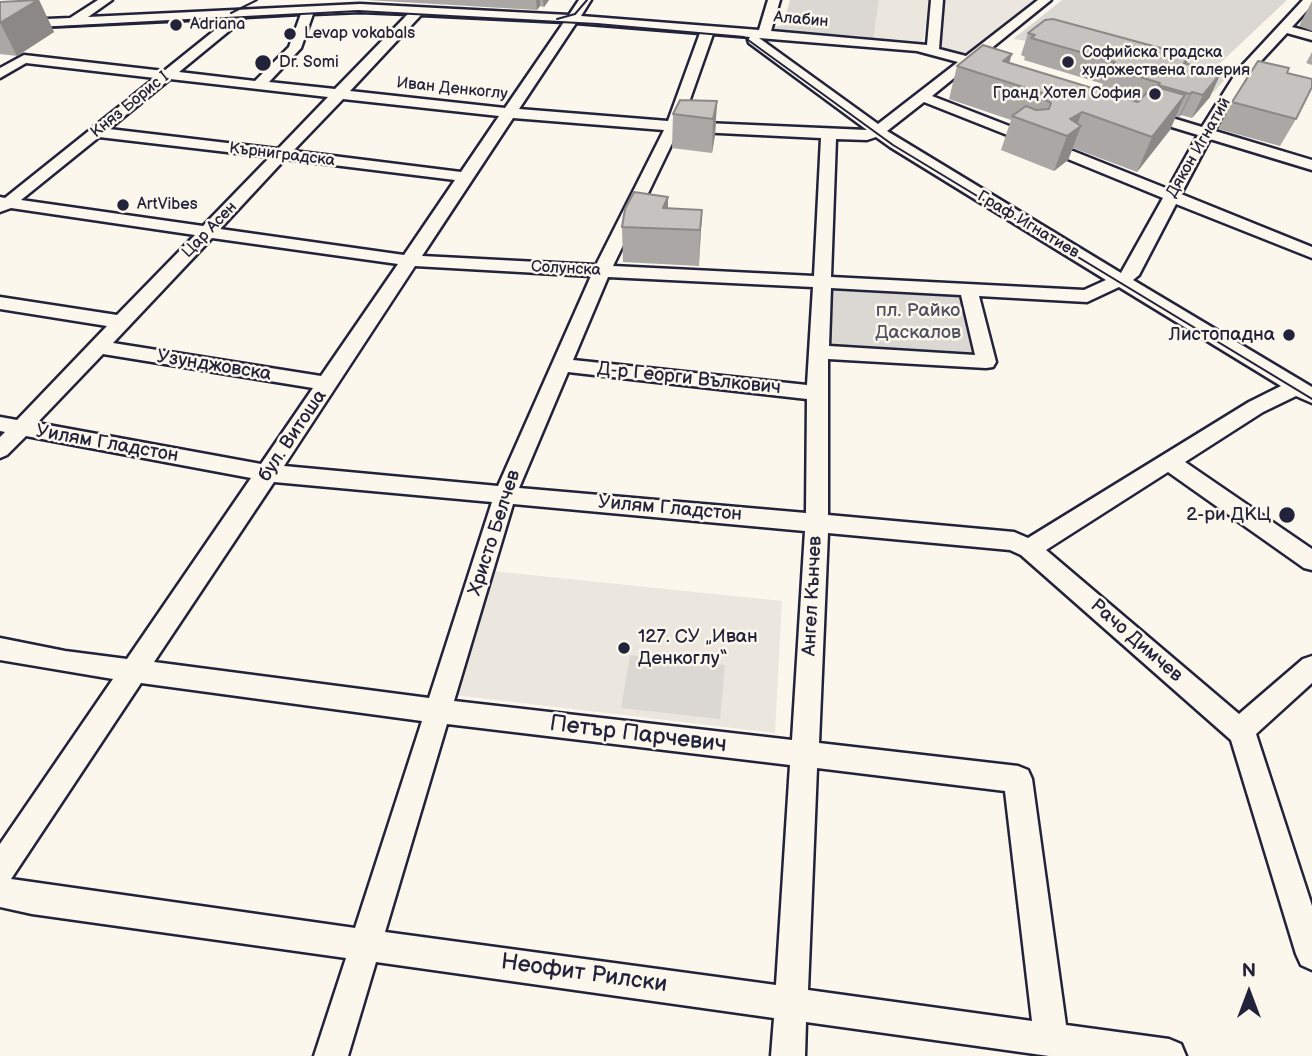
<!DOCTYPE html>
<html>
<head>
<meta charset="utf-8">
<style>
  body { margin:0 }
  #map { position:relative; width:1312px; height:1056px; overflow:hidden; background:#fbf7ec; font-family:"Balsamiq Sans",sans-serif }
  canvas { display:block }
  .north { position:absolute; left:1214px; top:958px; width:70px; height:70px; -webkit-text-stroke:5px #fbf7ec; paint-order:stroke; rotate:0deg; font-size:19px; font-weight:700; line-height:28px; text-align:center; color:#22223b }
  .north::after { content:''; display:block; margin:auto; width:24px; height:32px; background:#22223b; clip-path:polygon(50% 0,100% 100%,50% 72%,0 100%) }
</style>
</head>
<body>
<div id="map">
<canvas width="1312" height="1056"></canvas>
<div class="north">N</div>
</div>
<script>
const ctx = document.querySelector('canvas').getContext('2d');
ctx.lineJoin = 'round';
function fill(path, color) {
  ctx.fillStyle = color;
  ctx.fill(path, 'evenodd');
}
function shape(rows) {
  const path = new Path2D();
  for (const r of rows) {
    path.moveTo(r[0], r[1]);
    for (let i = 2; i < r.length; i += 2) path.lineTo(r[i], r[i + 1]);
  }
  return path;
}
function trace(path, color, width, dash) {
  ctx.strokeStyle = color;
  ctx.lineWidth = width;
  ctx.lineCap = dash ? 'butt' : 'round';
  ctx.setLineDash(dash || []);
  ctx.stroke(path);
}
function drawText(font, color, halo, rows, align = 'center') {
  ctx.font = font + ' "Balsamiq Sans",sans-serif';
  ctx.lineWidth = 5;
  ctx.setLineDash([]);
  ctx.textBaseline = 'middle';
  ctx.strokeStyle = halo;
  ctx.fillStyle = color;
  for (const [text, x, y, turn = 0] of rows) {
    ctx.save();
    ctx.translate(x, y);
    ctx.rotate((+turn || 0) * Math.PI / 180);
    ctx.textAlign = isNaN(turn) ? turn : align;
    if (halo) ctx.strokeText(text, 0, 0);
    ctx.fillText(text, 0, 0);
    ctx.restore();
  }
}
const built = shape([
  [879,0,929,0,923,43,873,41],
  [940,0,1038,0,966,54,938,46],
  [492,571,782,601,775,733,454,695]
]);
const green = shape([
  [790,0,879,0,873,41,863,40,863,36,773,31,774,27,783,25],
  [1062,0,1287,0,1218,65,1233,70,1214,92,1037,42,1013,39],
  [824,286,961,295,972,355,825,345],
  [630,655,725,665,720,719,621,708]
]);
const minor = shape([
  [98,0,112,0,88,17,360,4,569,15,579,0,591,0,581,16,759,30,768,0,780,0,771,31,927,45,931,0,943,0,939,49,966,56,1038,0,1051,0,978,59,999,65,999,71,970,65,932,96,1035,136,1037,139,1035,142,1025,142,924,102,887,131,1121,273,1163,198,1063,157,1060,154,1063,151,1073,151,1168,189,1198,135,1139,117,1139,111,1149,111,1202,127,1238,70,1303,0,1312,0,1312,5,1292,27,1312,32,1312,40,1287,33,1248,75,1215,131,1312,160,1312,170,1210,139,1181,194,1312,247,1312,258,1176,204,1139,275,1133,280,1312,387,1312,403,1296,396,1263,412,1185,462,1312,549,1312,570,1304,568,1168,472,1046,550,1239,714,1303,659,1312,656,1312,683,1256,734,1312,906,1312,970,1301,965,1296,954,1231,740,1021,555,1010,550,828,533,819,743,1018,766,1028,770,1032,779,1066,1025,1169,1039,1181,1044,1186,1056,1049,1056,806,1022,805,1056,771,1056,774,1018,376,962,348,1056,314,1056,346,958,32,914,0,907,0,844,113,679,0,660,0,638,65,651,127,659,251,478,26,436,7,455,0,458,0,437,5,432,0,431,0,417,17,420,107,326,0,309,0,297,117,315,195,235,11,208,0,212,0,197,5,198,155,78,26,63,0,78,0,68,24,55,164,71,230,18,0,29,0,21,70,18,98,0],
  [360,12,408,14,335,89,269,82,301,48,313,14,360,12],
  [301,14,289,47,255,81,179,72,246,17,301,14],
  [421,15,564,22,505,108,350,91,421,15],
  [576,23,700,33,668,121,519,109,576,23],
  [713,34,750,37,748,40,749,43,867,130,682,122,713,34],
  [759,38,917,51,958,62,878,124,759,38],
  [170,79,328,97,278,149,109,129,170,79],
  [343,99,499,116,461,172,293,151,343,99],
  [513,118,664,130,596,265,422,256,513,118],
  [678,131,821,138,814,276,613,266,678,131],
  [99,137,270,157,203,226,21,200,99,137],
  [876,137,890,147,1106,280,1084,290,831,277,836,139,867,140,876,137],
  [285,159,455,180,404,255,220,229,285,159],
  [212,238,398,264,321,376,113,343,212,238],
  [415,266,591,276,498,486,284,466,415,266],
  [608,277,813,287,807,385,573,360,608,277],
  [1119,287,1281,386,1249,402,1028,538,1014,532,828,515,828,359,986,368,993,367,996,362,979,296,1087,302,1119,287],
  [831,288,961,295,975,355,829,346,831,288],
  [103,354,313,388,261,464,37,423,103,354],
  [568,372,807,399,806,513,519,488,568,372],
  [274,482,492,502,429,698,154,662,274,482],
  [513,504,805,531,792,740,454,701,513,504],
  [141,683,422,721,355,928,11,879,141,683],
  [447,724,790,765,776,985,385,932,447,724],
  [817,768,1005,791,1032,1021,808,990,817,768]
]);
const tram = shape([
  [231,13,257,0],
  [557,19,575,14,587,0],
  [0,30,358,11,597,24,744,37,893,145,1312,399]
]);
const wall = shape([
  [39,0,54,32,17,56,0,54,0,2],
  [366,0,549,0,544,7,540,6,537,10],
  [1312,1,1312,31,1299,26],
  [1028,33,1190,56,1187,64,1210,97,1192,118,1181,115,1179,117,1176,116,1170,130,1137,172,1073,148,1068,160,1054,171,1001,150,1011,120,949,99,957,66,1100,91,1103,84,1024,60,1025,57,1021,55],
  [1312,52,1312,65,1306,63],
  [1287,73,1296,119,1280,146,1218,129,1232,102],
  [717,101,715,135,712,153,672,148,673,114],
  [668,209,702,210,699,266,623,262,622,227]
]);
const shadedWall = shape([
  [39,0,54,32,17,56,0,23],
  [536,0,540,0,540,6,537,10],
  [543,0,549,0,544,7],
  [1012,54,1004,80,1003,61],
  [1221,73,1210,97,1192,118,1203,95],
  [1192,92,1181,115,1179,117,1190,94],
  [1185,95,1170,130,1137,172,1152,137],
  [717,101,715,135,712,153,713,119],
  [1082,112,1075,130,1081,126,1068,160,1054,171,1067,136,1070,119],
  [668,197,668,229,663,208],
  [702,210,700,246,699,266,700,230]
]);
const building = shape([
  [38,0,0,23,0,2,38,0],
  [1053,19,1190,56,1184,63,1221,73,1203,95,1192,92,1190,94,1158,85,1160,83,1109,68,1115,62,1031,38,1035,35,1028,33,1045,20,1053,19],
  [983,45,1012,54,1003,61,1138,102,1153,86,1185,95,1152,137,1082,112,1070,119,1081,126,1067,136,1012,116,1026,106,1036,110,1049,109,1051,103,1040,97,1045,94,957,66,983,45],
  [1258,61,1289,68,1287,73,1312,79,1312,87,1296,119,1232,102,1258,61],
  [680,100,717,101,713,119,673,114,680,100],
  [634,192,668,197,663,208,702,210,700,230,622,227,625,209,634,192]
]);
const markers = [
  [176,25,7,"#22223b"],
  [290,34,7,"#22223b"],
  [1068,62,7,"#22223b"],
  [263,63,9,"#22223b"],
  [1155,94,7,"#22223b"],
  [123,205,7,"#22223b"],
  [1289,335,7,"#22223b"],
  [1287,515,9,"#22223b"],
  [624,648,7,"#22223b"]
];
const farStreetnames = [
  ["Алабин",801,20,5],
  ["Иван Денкоглу",452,89,6],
  ["Княз Борис I",130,105,-39],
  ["Дякон Игнатий",1199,148,-60],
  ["Кърниградска",282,155,7],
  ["Граф Игнатиев",1028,225,31],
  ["Цар Асен",210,230,-46],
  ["Солунска",566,269,3]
];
const farPoinames = [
  ["Adriana",190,25],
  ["Levap vokabals",304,34],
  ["Софийска градска",1082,53],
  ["художествена галерия",1082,71],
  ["Dr. Somi",279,63],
  ["Гранд Хотел София",1141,94,"right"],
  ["ArtVibes",137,205]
];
const parkNames = [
  ["пл. Райко",918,311],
  ["Даскалов",918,333]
];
const poiNames = [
  ["Листопадна",1275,335],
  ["2-ри ДКЦ",1271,515],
  ["127. СУ „Иван",638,637,"left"],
  ["Денкоглу“",638,659,"left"]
];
const streetNames = [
  ["Узунджовска",214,366,9],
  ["Д-р Георги Вълкович",689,379,6],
  ["бул. Витоша",293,436,-56],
  ["Уилям Гладстон",107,444,10],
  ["Уилям Гладстон",670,509,5],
  ["Христо Белчев",495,533,-72],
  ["Ангел Кънчев",813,596,-87],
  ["Рачо Димчев",1136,641,41]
];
const nearStreetnames = [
  ["Петър Парчевич",638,735,7],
  ["Неофит Рилски",584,974,8]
];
fill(built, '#ebe7df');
fill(green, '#dbd8d3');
trace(minor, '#22223b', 5);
fill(minor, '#fbf7ec');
trace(tram, '#22223b', 2);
fill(wall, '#aaa7a5');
fill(shadedWall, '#8b8886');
fill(building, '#c6c2c0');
trace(building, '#8b8886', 2);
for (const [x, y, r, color] of markers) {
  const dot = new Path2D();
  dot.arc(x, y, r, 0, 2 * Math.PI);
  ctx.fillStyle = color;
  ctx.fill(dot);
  trace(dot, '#fbf7ec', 2.5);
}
drawText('16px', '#22223b', '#fbf7ec', farStreetnames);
drawText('16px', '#22223b', '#fbf7ec', farPoinames, 'left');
drawText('19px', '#505061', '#fbf7ec', parkNames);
drawText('19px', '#22223b', '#fbf7ec', poiNames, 'right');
drawText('19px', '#22223b', '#fbf7ec', streetNames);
drawText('23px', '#22223b', '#fbf7ec', nearStreetnames);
</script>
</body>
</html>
